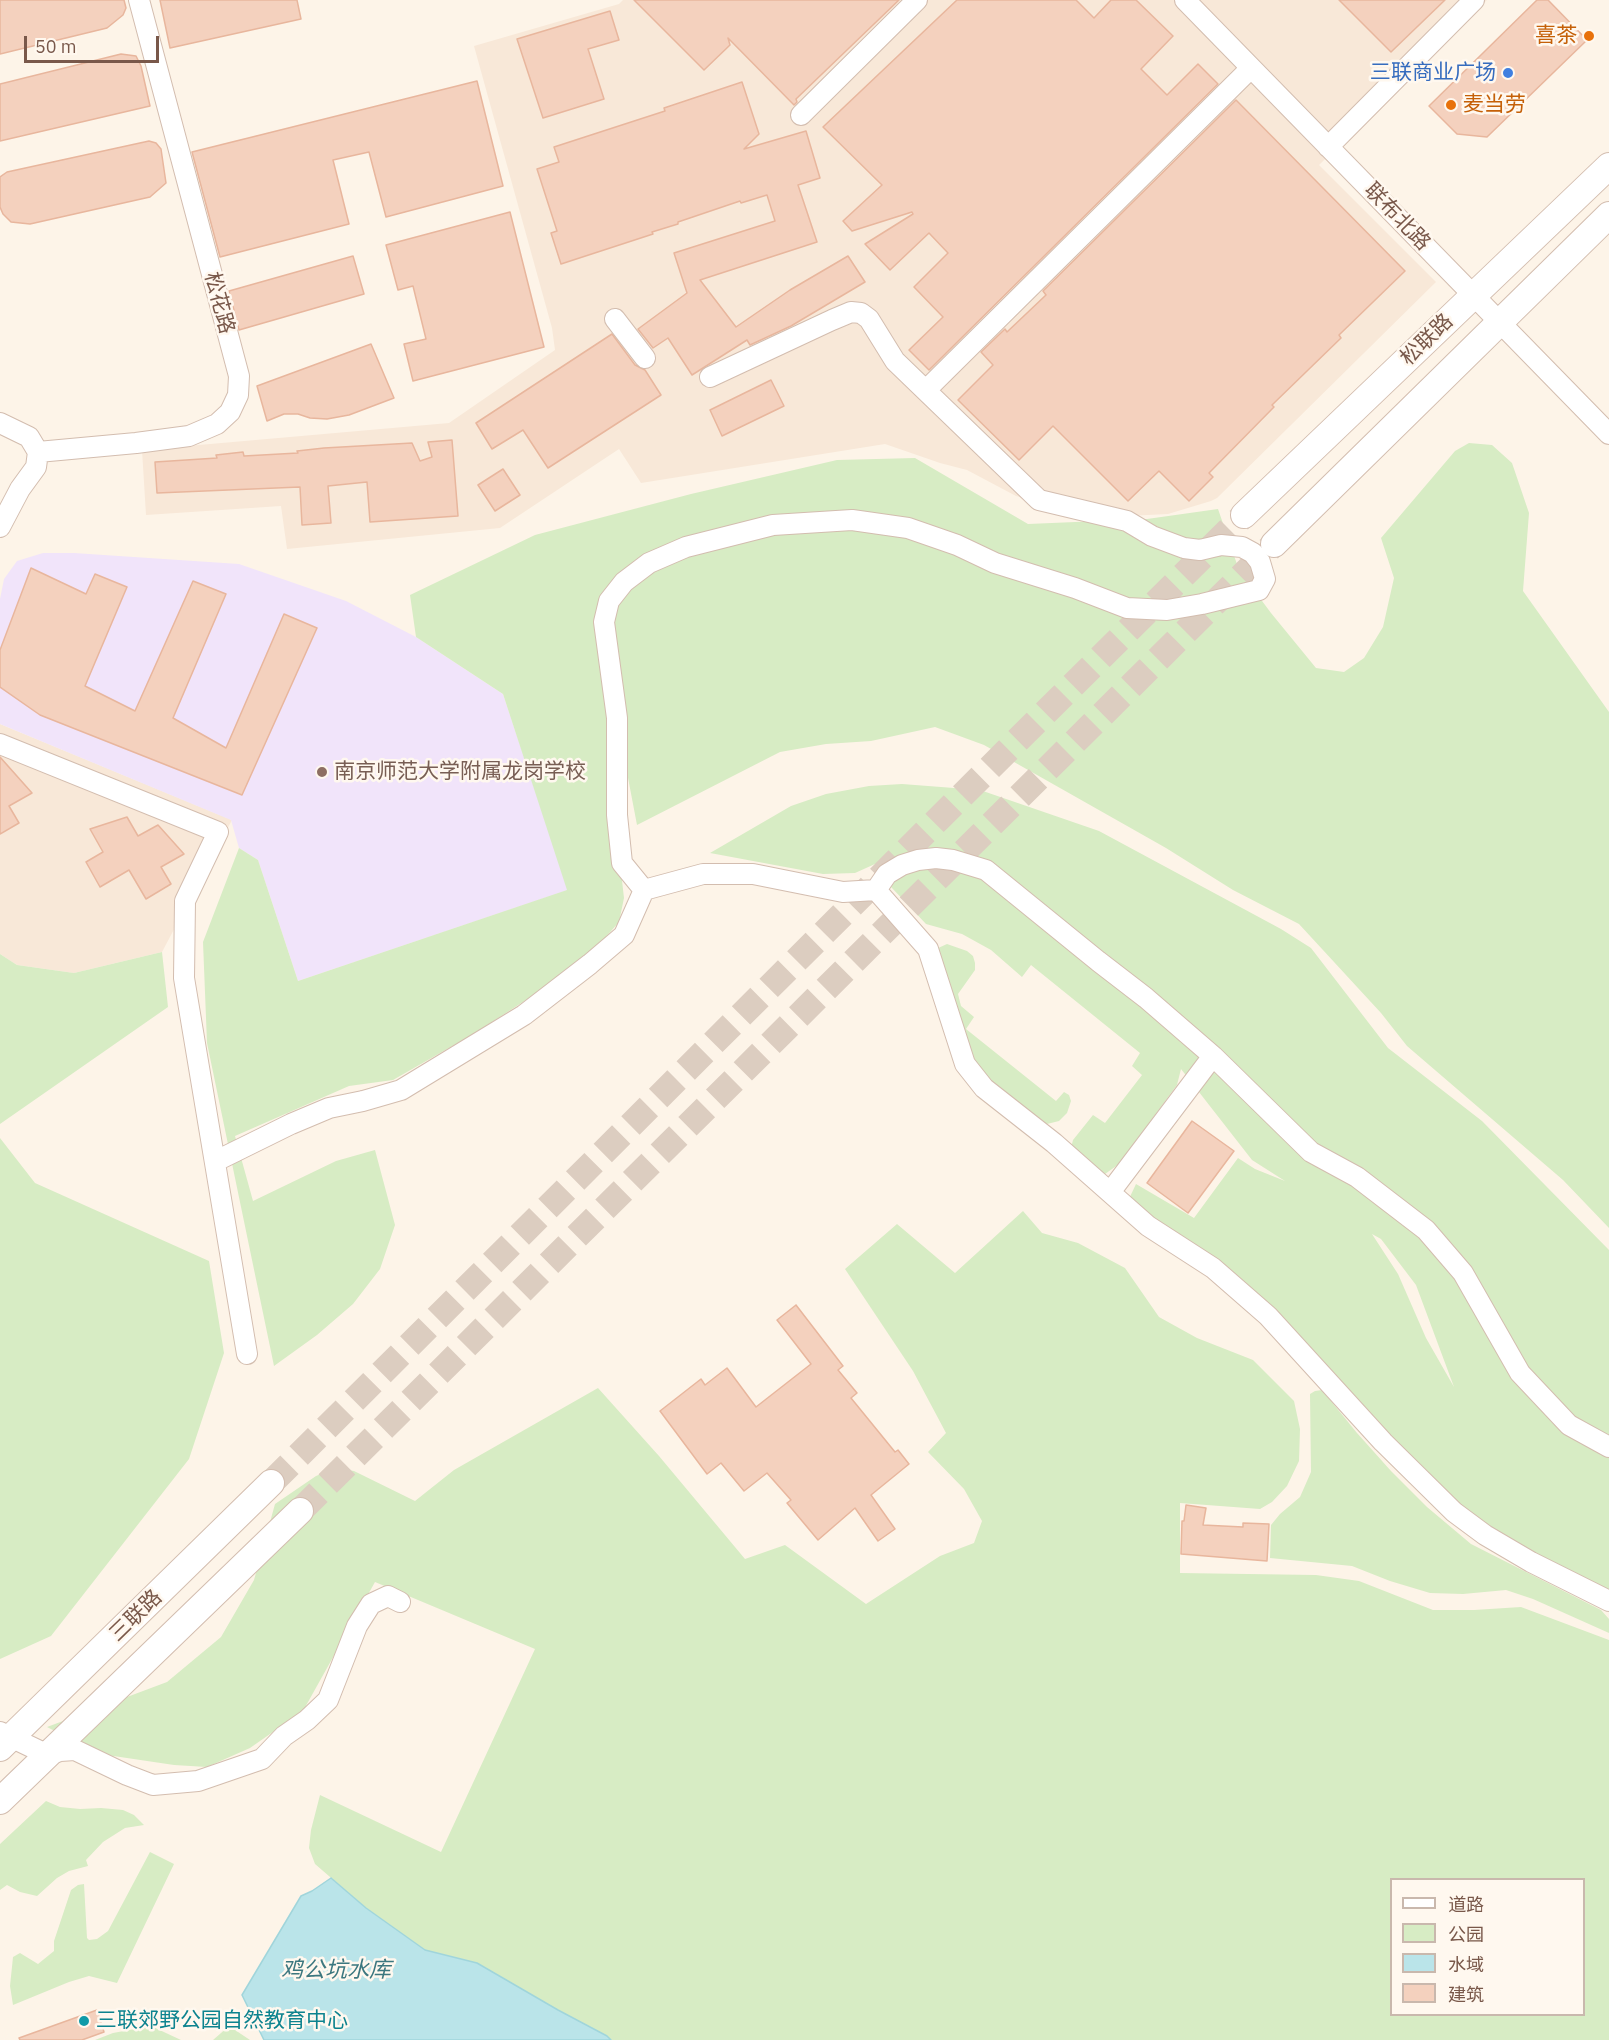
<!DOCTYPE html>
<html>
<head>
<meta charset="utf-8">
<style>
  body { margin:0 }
  #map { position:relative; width:1609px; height:2040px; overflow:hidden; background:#fdf4e8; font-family:"IBM Plex Sans","Noto Sans SC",sans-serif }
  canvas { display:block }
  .legend { position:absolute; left:1390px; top:1878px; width:195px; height:138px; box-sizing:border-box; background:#fff8ef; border:2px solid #c9b8ad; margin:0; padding:8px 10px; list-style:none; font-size:18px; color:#79584a }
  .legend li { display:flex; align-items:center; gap:12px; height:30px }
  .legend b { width:30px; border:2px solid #c9b8ad }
  .scale { position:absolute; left:24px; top:36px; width:135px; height:27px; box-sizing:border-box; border:3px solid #79584a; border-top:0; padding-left:8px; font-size:18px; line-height:21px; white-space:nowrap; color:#79584a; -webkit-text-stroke:4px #fff8ef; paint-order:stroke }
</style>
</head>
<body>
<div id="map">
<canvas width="1609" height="2040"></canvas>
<ul class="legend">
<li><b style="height:8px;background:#fff"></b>道路</li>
<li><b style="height:16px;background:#d7ecc4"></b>公园</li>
<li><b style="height:16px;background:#bae4e9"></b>水域</li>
<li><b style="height:16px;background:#f4d1be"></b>建筑</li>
</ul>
<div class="scale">50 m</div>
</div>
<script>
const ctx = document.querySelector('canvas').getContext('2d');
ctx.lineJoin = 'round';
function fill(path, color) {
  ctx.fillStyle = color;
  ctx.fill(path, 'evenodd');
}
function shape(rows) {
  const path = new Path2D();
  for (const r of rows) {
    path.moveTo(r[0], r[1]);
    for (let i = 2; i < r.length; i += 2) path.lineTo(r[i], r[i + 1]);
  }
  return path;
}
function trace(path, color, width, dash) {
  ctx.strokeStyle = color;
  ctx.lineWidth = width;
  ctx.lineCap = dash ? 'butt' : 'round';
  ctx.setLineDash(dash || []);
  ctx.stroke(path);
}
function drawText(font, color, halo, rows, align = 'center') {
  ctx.font = font + ' "IBM Plex Sans","Noto Sans SC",sans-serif';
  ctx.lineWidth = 5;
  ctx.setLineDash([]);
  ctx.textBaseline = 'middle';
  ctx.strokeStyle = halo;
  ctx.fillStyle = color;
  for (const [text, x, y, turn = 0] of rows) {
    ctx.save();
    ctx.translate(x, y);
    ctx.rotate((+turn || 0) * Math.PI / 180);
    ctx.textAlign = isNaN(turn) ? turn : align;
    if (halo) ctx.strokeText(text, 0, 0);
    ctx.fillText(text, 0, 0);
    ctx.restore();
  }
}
const residential = shape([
  [623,0,1487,0,1319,165,1436,282,1217,498,1211,501,1168,514,1127,516,1068,511,1016,496,967,470,940,463,885,444,641,483,619,449,500,528,287,549,281,506,146,515,142,450,449,423,555,350,552,328,474,46,619,4],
  [0,724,232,820,162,952,74,973,17,965,0,954]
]);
const education = shape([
  [43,553,74,553,239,564,346,601,416,637,503,694,568,890,298,981,258,860,239,848,231,820,0,724,0,599,4,579,17,561]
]);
const green = shape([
  [1469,443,1492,445,1512,463,1529,513,1523,591,1609,712,1609,1228,1563,1180,1407,1046,1381,1013,1299,924,1233,890,1166,848,984,745,935,727,871,741,826,744,780,752,637,825,621,741,606,741,624,898,619,922,597,947,560,978,475,1033,393,1080,349,1086,235,1136,253,1201,336,1161,375,1150,395,1225,380,1269,353,1304,317,1335,274,1366,207,1043,203,942,239,848,258,860,298,981,567,890,503,694,416,637,410,595,535,535,691,494,837,460,915,458,1028,524,1147,519,1218,509,1239,570,1271,613,1316,668,1344,672,1364,658,1383,627,1394,578,1381,538,1455,451],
  [902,784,980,790,1099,831,1281,929,1311,948,1388,1048,1482,1121,1609,1250,1609,1594,1481,1527,1338,1386,1128,1201,1136,1184,1194,1218,1238,1158,1255,1169,1285,1181,1252,1160,1181,1069,1177,1085,1119,1164,1105,1174,1100,1174,1071,1148,1073,1140,1093,1115,1105,1123,1142,1075,1132,1066,1140,1053,1031,965,1022,977,991,950,962,934,926,924,875,870,875,864,855,873,823,874,710,853,791,806,826,794,869,786],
  [1372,1234,1381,1239,1416,1285,1454,1387,1426,1338,1398,1274],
  [947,944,967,951,973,956,975,963,975,970,958,994,961,1006,974,1017,966,1029,1056,1101,1064,1092,1069,1095,1071,1101,1067,1113,1059,1121,1043,1125,973,1068,936,949],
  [162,952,168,1007,0,1124,0,954,17,965,74,973],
  [0,1138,35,1183,209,1261,224,1353,189,1459,51,1636,0,1659],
  [1023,1211,1042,1233,1078,1243,1125,1268,1159,1317,1197,1338,1253,1360,1294,1401,1300,1429,1299,1461,1287,1486,1272,1502,1260,1509,1180,1503,1180,1573,1316,1575,1359,1581,1433,1610,1474,1610,1521,1607,1609,1640,1609,2040,611,2040,607,2036,558,2010,477,1963,425,1950,366,1908,315,1864,309,1848,311,1830,320,1795,441,1852,535,1649,375,1582,303,1711,250,1748,207,1767,174,1765,100,1754,47,1727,167,1682,221,1637,254,1580,275,1504,316,1476,336,1468,354,1471,415,1501,454,1470,598,1388,659,1456,745,1559,785,1545,866,1604,940,1556,974,1543,982,1521,964,1489,928,1452,946,1433,913,1371,845,1269,897,1224,955,1273],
  [1392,1880,1584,1880,1584,2014,1392,2014],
  [1322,1390,1357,1433,1391,1471,1427,1507,1471,1544,1601,1610,1609,1619,1609,1633,1533,1599,1506,1590,1463,1594,1430,1593,1390,1581,1352,1566,1270,1558,1271,1525,1280,1514,1300,1497,1311,1472,1310,1394,1315,1391],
  [46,1801,60,1807,80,1809,101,1808,123,1810,134,1815,144,1825,125,1828,103,1842,86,1860,88,1866,69,1871,57,1878,37,1896,20,1892,7,1885,0,1890,0,1844],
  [150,1852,174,1864,117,1983,89,1976,69,1982,13,2005,10,1986,13,1957,20,1953,38,1964,54,1951,54,1941,71,1890,78,1885,84,1884,87,1938,89,1940,97,1939,108,1931],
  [151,2026,181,2040,95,2040,113,2033],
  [229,2026,250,2040,213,2040]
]);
const water = shape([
  [331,1878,366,1908,425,1950,477,1963,558,2010,607,2036,611,2040,264,2040,242,1995,301,1896,312,1891,331,1878]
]);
const building = shape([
  [0,0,124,0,126,8,123,15,107,28,0,54,0,0],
  [160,0,297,0,301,19,170,48,160,0],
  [634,0,899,0,796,99,797,102,794,105,728,38,730,45,704,70,634,0],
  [957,0,1076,0,1094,18,1111,0,1136,0,1173,36,1141,69,1167,95,1198,64,1218,84,929,370,909,350,943,317,914,287,948,253,929,233,890,270,865,244,913,214,912,212,852,231,843,221,882,185,823,127,957,0],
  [1339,0,1445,0,1391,52,1339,0],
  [1537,0,1548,0,1587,40,1487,137,1457,134,1429,106,1537,0],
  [610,11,619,40,588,49,604,99,543,118,517,39,610,11],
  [121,54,136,56,141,66,150,106,0,141,0,84,121,54],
  [477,81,503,186,386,217,369,152,333,160,349,224,220,257,192,152,477,81],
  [742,82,759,134,744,149,806,131,820,178,798,185,817,242,700,280,736,327,790,290,848,256,865,282,791,326,750,345,747,340,692,375,668,338,653,348,638,329,687,293,674,253,775,221,767,195,741,203,740,201,678,222,678,224,652,232,653,234,561,264,551,233,557,231,537,169,559,162,554,147,665,111,664,108,742,82],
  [1236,100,1405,271,1339,335,1341,338,1272,405,1274,407,1209,473,1213,477,1189,501,1159,471,1128,501,1053,426,1019,460,958,400,993,365,981,352,1005,329,1007,332,1046,295,1043,291,1236,100],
  [149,141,156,143,161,149,166,183,150,197,30,224,11,222,3,214,0,207,0,177,7,172,149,141],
  [510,212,544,347,413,381,404,344,426,339,413,286,398,290,386,245,510,212],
  [353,256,364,294,239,330,229,291,353,256],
  [612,334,635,365,645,370,661,395,548,468,523,430,492,449,476,423,612,334],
  [371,344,394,398,349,415,327,419,310,418,298,414,284,414,267,421,257,386,371,344],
  [771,380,784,406,722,436,710,410,771,380],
  [452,440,458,516,370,522,367,482,328,486,331,523,302,525,300,487,157,493,155,462,217,458,216,455,243,452,244,456,298,453,297,451,324,448,412,443,420,461,432,457,428,442,452,440],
  [503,469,520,495,495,511,478,485,503,469],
  [31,568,86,594,95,574,127,587,85,686,135,711,193,581,226,594,173,718,226,748,284,614,317,628,242,795,40,715,0,687,0,650,31,568],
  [0,757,32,793,9,806,19,823,0,834,0,757],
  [127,817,138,836,158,825,184,854,161,867,171,884,146,899,129,870,100,887,86,862,103,852,90,829,127,817],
  [1192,1121,1234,1151,1188,1213,1147,1183,1192,1121],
  [796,1305,843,1366,838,1370,857,1393,851,1398,895,1452,898,1450,909,1464,871,1495,895,1529,878,1541,855,1508,818,1540,787,1503,791,1500,767,1473,744,1491,721,1463,707,1474,660,1411,701,1379,705,1385,727,1368,756,1407,811,1364,777,1320,796,1305],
  [1186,1505,1206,1508,1203,1525,1243,1527,1243,1523,1269,1524,1267,1561,1181,1554,1182,1521,1184,1521,1186,1505],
  [97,2010,104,2032,82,2040,20,2040,19,2038,97,2010]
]);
const tertiaryTunnel = shape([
  [271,1483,1244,515],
  [300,1511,1274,544]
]);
const minor = shape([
  [1185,0,1609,434],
  [801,115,917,0],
  [1328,147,1474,0],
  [615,319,645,358],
  [926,390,1251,68],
  [0,423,29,437,38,452,36,467,20,489,0,527],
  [38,452,136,443,189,436,217,424,230,412,238,395,239,376,139,0],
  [0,744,218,832,185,901,184,978,247,1354],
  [644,890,622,863,617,815,617,718,604,622,609,601,624,582,649,563,686,547,773,525,852,520,908,528,957,545,995,563,1075,588,1127,608,1167,610,1202,604,1259,590,1265,579,1260,562,1253,553,1242,547,1221,545,1200,550,1184,548,1152,536,1127,521,1039,500,895,361,869,319,861,313,851,312,832,320,710,377],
  [876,890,928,949,965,1064,984,1088,1054,1143,1148,1226,1213,1268,1268,1316,1383,1442,1454,1512,1485,1535,1531,1562,1609,1601],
  [216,1161,291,1124,329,1108,363,1101,401,1090,524,1015,590,964,624,935,644,890,703,874,753,874,843,892,876,890,887,874,902,865,918,860,936,858,953,860,986,870,1098,961,1146,998,1213,1056,1311,1152,1357,1177,1426,1230,1463,1273,1520,1373,1569,1425,1609,1447],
  [1111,1191,1213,1056],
  [0,1732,48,1755,60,1751,75,1750,127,1775,153,1785,198,1781,262,1759,284,1736,307,1720,328,1700,357,1626,371,1604,388,1596,400,1602]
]);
const tertiary = shape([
  [1244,515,1609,166],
  [1274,544,1609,215],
  [0,1748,271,1483],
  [0,1801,300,1511]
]);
const markers = [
  [1589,36,6,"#e8710a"],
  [1508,73,6,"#3f7fe0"],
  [1451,105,6,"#e8710a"],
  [322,772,6,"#8d6e63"],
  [84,2021,6,"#0f9aa8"]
];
const foodNames = [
  ["喜茶",1577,36],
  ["麦当劳",1463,105,"left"]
];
const shopNames = [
  ["三联商业广场",1496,73]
];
const streetNames = [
  ["联布北路",1397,217,46],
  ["松花路",219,303,75],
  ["松联路",1427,340,-44],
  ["三联路",136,1616,-44]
];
const educationNames = [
  ["南京师范大学附属龙岗学校",334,772]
];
const cultureNames = [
  ["三联郊野公园自然教育中心",96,2021]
];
const waterNames = [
  ["鸡公坑水库",336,1971]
];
fill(residential, '#f8e8d8');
fill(education, '#f1e4fa');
fill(green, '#d7ecc4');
fill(water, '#bae4e9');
trace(water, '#a0d5db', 1.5);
fill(building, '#f4d1be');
trace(building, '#e8b69d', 1.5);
trace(tertiaryTunnel, '#dccdc0', 26, [26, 13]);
trace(minor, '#d3bdaf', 22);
trace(tertiary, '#d3bdaf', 28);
trace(minor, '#fff', 20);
trace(tertiary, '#fff', 26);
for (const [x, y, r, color] of markers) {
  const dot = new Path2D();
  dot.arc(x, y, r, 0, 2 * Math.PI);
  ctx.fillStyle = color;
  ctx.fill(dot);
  trace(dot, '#fff8ef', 2);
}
drawText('21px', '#c56008', '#fff8ef', foodNames, 'right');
drawText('21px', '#366cbe', '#fff8ef', shopNames, 'right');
drawText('21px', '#79584a', '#fff8ef', streetNames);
drawText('21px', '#785e54', '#fff8ef', educationNames, 'left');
drawText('21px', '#0d838f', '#fff8ef', cultureNames, 'left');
drawText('italic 22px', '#3c777f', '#fff8ef', waterNames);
</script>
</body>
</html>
